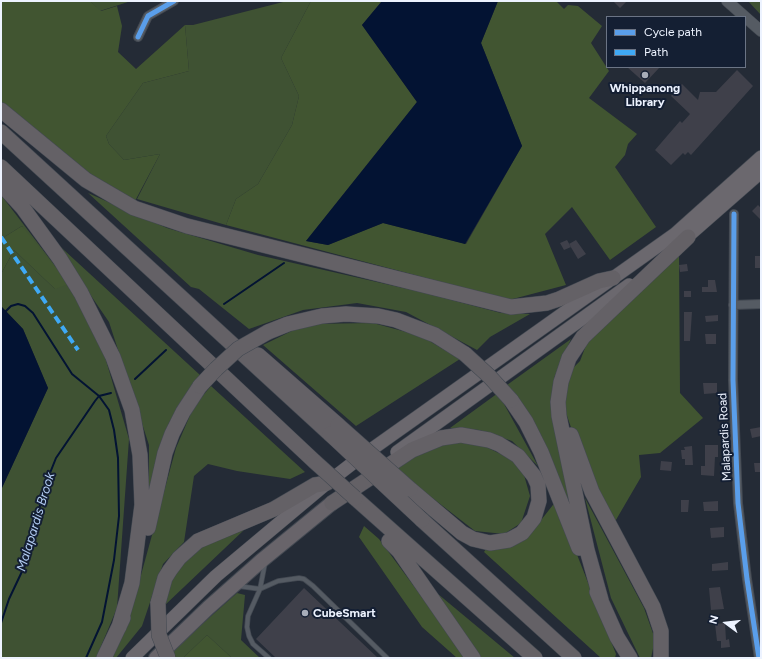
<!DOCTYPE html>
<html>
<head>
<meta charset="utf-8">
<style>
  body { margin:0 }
  #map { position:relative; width:762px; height:659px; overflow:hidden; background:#242b36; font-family:Figtree,sans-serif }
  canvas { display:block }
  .frame { position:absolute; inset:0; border:2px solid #edf3ff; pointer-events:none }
  .legend { position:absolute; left:606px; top:16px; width:140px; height:52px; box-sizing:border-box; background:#141f33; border:1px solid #6b7485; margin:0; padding:5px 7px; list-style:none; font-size:12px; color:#edf3ff }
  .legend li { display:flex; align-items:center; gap:8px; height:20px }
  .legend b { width:20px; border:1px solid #6b7485 }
  .north { position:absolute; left:706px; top:603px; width:40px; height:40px; -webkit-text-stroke:3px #141f33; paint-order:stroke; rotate:285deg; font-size:11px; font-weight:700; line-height:16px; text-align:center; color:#edf3ff }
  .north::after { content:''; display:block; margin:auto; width:14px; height:18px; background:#edf3ff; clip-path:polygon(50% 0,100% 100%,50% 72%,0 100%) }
</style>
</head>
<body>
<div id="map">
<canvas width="762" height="659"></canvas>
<div class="frame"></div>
<ul class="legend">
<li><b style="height:5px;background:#5a9eea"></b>Cycle path</li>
<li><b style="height:5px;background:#3fa9f5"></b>Path</li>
</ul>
<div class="north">N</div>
</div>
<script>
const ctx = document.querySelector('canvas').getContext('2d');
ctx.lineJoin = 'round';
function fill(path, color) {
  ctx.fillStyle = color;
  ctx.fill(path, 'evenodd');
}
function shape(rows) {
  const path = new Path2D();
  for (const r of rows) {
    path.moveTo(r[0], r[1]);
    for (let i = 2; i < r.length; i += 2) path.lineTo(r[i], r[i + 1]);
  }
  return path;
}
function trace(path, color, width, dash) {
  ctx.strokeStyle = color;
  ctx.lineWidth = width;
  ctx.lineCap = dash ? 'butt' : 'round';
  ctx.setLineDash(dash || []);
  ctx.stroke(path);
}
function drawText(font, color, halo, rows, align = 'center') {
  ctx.font = font + ' Figtree,sans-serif';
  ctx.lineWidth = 4;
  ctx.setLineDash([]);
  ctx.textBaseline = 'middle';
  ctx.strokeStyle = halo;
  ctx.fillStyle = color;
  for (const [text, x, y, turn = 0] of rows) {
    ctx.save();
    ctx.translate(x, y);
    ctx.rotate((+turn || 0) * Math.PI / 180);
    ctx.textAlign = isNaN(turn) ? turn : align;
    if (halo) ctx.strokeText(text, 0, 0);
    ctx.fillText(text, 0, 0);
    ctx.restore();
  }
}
const green = shape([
  [90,1,131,1,100,11],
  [287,1,311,1,281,58,299,96,292,125,258,184,236,199,226,225,137,199,160,154,124,160,109,144,106,136,143,83,189,71,185,25,193,25],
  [748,1,761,1,761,15],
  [88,193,167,228,258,255,421,292,501,313,530,314,490,337,477,350,406,312,357,303,303,310,249,329,199,289,191,287],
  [1,195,69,284,101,343,129,439,117,608,96,658,1,658,1,490,48,388,23,329,1,306,1,274,14,250,55,289,22,226,1,239],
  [52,239,200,375,169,423,149,489,149,445,109,322],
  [373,323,421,336,460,359,356,426,263,345,306,324],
  [571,339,554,378,554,417,575,524,507,385],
  [211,386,305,472,290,479,237,471,208,464,194,476,184,542,163,564,142,626,116,658,109,658,133,604,176,448,194,406],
  [498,393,538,466,512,441,479,430,450,428],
  [447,441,480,444,511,459,524,475,530,496,521,523,504,534,475,531,395,469,403,461],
  [585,498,644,608,655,639,651,658,640,658,611,598],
  [244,530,164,606,169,580,182,563,204,546],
  [237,593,245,595,241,640,260,658,232,658,207,635,183,658,176,658,173,650],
  [438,594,515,658,480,658]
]);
const forest = shape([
  [1,1,90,1,101,11,117,6,122,26,118,52,136,69,185,25,189,71,143,83,106,136,109,144,124,160,160,154,135,201,83,171,1,103],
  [311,1,382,1,362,25,417,102,306,241,328,245,383,223,466,244,522,146,481,43,498,1,556,1,564,9,568,5,578,6,602,26,591,43,609,71,589,98,637,134,628,144,625,155,615,167,656,227,610,260,572,207,545,234,566,285,509,300,226,225,236,199,258,184,292,125,299,96,281,58],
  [22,226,69,284,55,289,14,250,1,274,1,239],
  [679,254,680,393,703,418,660,453,639,455,641,477,613,525,586,471,565,410,564,392,567,374,580,361,590,335],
  [556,501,616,654,615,658,601,658,484,552,487,547,538,524],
  [364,526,379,539,467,658,457,658,422,627,359,537],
  [207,635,232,658,183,658]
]);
const water = shape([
  [382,1,498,1,481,43,522,146,465,244,383,223,328,245,306,241,417,102,362,25],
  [1,306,23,329,48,388,1,490]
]);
const stream = shape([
  [224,304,284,263],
  [6,311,11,306,18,304,25,306,33,313,72,374,99,396,109,410,114,430,118,458,119,516,114,560,102,622,86,658],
  [135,379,166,350],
  [1,623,9,599,26,563,36,529,42,493,56,458,95,401,99,396,111,393],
  [1,627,1,632]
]);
const building = shape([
  [613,1,627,1,620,8],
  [627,67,660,67,645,83],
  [737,70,753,86,691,155,688,152,685,155,683,153,671,165,655,150,680,121,682,123,690,114,671,96,682,84,698,100,700,92,716,92],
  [758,205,761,208,761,220,752,211],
  [567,240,571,247,564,250,560,243],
  [576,240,586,254,578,259,569,244],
  [755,256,761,256,761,268,755,268],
  [687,264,688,271,680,272,679,265],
  [708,280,715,280,717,292,702,292,702,287,708,287],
  [684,291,691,291,691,297,684,297],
  [684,312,692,312,690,341,684,341],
  [718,315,718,321,706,322,705,316],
  [705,334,716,334,716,344,706,344],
  [703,383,717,383,717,393,704,394],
  [761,427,761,436,752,438,750,429],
  [705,445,718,445,718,457,715,457,714,476,701,475,701,466,705,466],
  [692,446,693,465,685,465,685,459,682,459,681,450,685,450,684,447],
  [661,461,672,462,671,471,660,470],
  [754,463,761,463,761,472,755,472],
  [681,500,689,500,688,512,681,512],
  [718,501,718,511,704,511,703,502],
  [724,527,724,537,711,538,710,528],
  [728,562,728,570,712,571,712,564],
  [720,587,724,609,711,610,709,588],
  [304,588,378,658,276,658,256,639],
  [725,623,726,640,729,639,730,647,721,648,721,641,717,641,715,624]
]);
const service = shape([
  [238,586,260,589,265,563],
  [269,658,253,644,249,636,247,627,248,616,260,589,278,581,299,578,304,579,313,586,387,658]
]);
const minor = shape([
  [138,37,148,16,174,1],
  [734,214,733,380,738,503,747,579,759,658],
  [733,305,761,304]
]);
const tertiary = shape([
  [727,1,761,31]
]);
const primary = shape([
  [680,243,761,172],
  [397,452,629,285],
  [132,658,216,576,327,483,358,459,675,234,761,157]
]);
const trunk = shape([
  [156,658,208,608,261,561,332,503]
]);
const motorway = shape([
  [1,110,86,180,134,208,187,226,511,307,547,303,559,299,599,281,613,278],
  [1,132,330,434],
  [1,167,314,461],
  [1,184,23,208,60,259,81,293,113,357,132,410,140,455,142,505,132,583,119,627],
  [268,332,288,324,322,316,346,314,378,316,396,320,435,335,465,354],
  [253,355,258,355,338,425],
  [511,400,526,422,541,452,579,548],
  [571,435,592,492,653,607,661,631,661,658],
  [355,498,535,658],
  [332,503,412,450,441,438,461,435,489,440,499,444,518,456,534,476,538,485,539,501,534,518,522,533,509,540,490,543,473,539,462,533,410,489],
  [422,520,574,658],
  [148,528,165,453,172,434,183,412,200,386],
  [389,541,399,551,473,658],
  [597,592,617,637,630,658],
  [601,600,587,550,559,416,558,402,561,382,569,358,583,337,688,237],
  [158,603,165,578,170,570,179,558,198,541,274,509,315,485,327,483],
  [104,658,123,618]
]);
const motorwayBridge = shape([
  [465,354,489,376,511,400],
  [200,386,216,369,238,349,268,332],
  [338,425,410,489],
  [330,434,422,520],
  [314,461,355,498],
  [158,603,159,635,168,658]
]);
const quiet = shape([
  [1,237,78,350]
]);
const cycleway = shape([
  [138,37,148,16,174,1],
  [734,214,733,380,738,503,747,579,759,658]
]);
const markers = [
  [645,75,4,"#a7adb9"],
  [305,613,4,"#a7adb9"]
];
const poiNames = [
  ["Whippanong",645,88],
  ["Library",645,102],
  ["CubeSmart",313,613,"left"]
];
const streetNames = [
  ["Malapardis Road",725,437,-93]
];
const waterNames = [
  ["Malapardis Brook",36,522,-73]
];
fill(green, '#3f5233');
fill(forest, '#415531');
fill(water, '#031333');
trace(stream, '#031333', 2);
fill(building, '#3f404a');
trace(service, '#434952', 5.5);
trace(minor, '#434952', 10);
trace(tertiary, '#434952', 12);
trace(primary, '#434952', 14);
trace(trunk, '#434952', 16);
trace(motorway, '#434952', 16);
trace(service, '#555b63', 4);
trace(minor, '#555b63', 8);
trace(tertiary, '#555b63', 11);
trace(primary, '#6b686e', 13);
trace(trunk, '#68646a', 14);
trace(motorway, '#646166', 15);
trace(motorwayBridge, '#434952', 16, []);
trace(motorwayBridge, '#646166', 15);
trace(quiet, '#3fa9f5', 4, [8, 4]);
trace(cycleway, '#5a9eea', 5);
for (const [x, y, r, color] of markers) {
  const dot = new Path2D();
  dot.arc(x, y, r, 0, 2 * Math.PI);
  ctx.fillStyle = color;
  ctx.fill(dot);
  trace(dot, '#141f33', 1.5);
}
drawText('bold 12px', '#edf3ff', '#141f33', poiNames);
drawText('12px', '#edf3ff', '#141f33', streetNames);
drawText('italic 13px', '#b3cdf4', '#141f33', waterNames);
</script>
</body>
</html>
